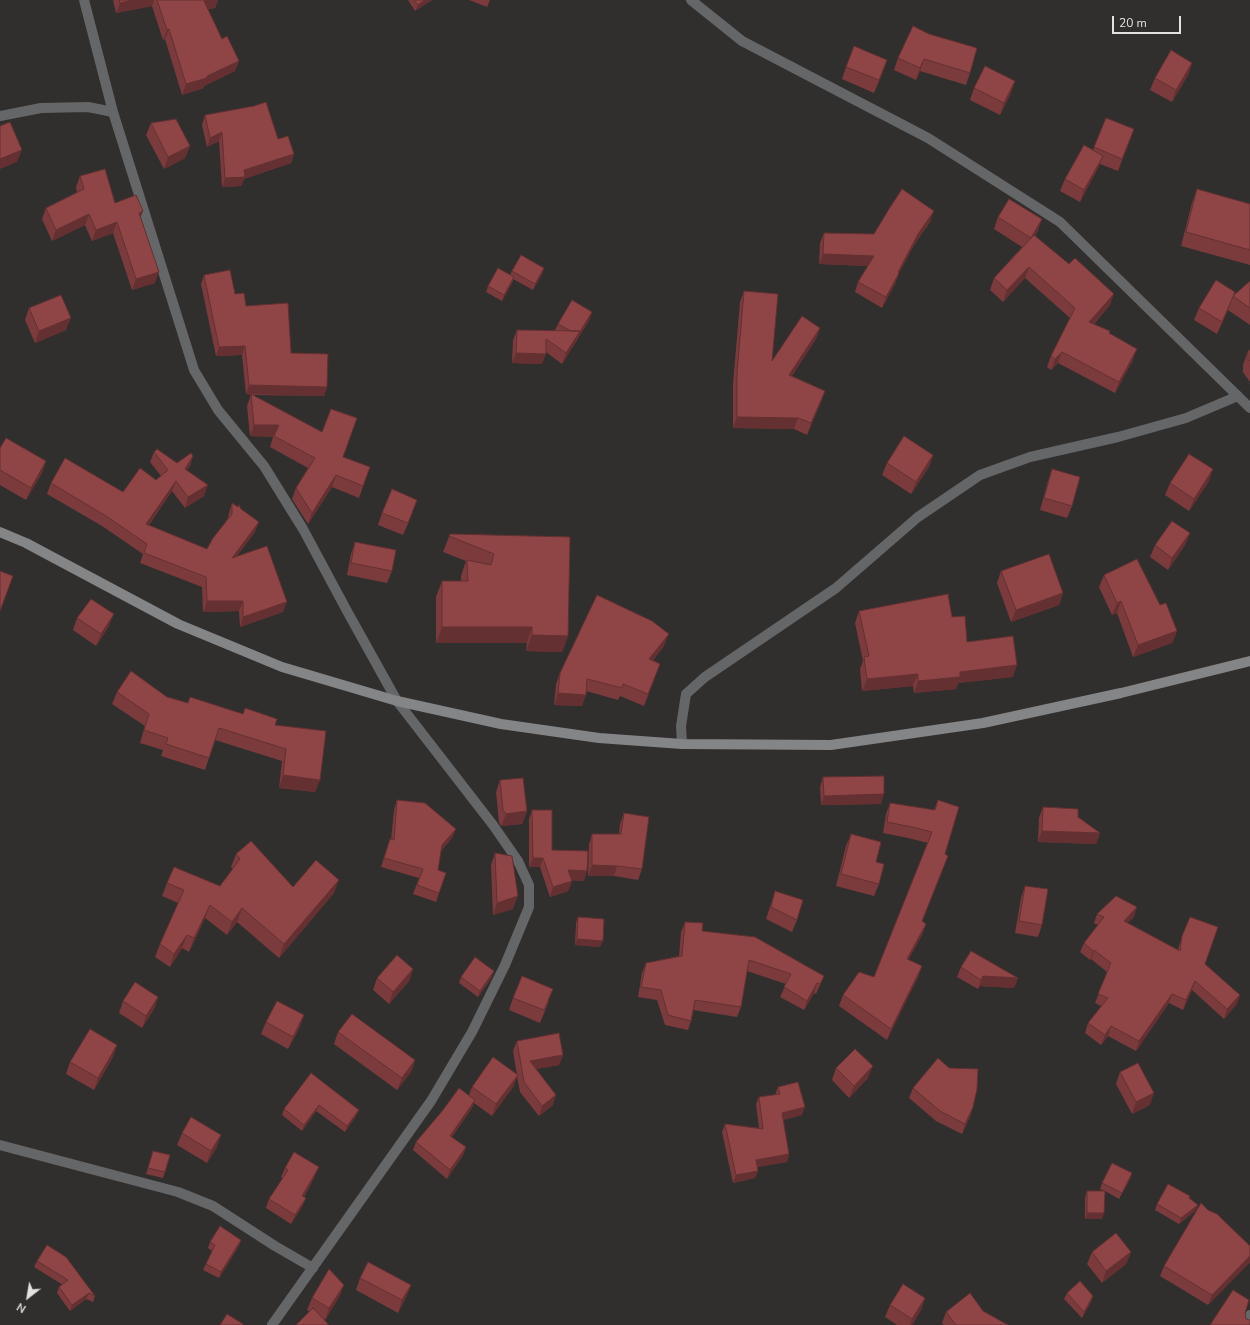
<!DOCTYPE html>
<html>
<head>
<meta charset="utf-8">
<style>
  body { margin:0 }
  #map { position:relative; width:1250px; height:1325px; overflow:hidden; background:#312e2e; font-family:"Nunito Sans",sans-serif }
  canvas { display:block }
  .north { position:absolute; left:8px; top:1277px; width:40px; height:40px; -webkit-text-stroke:3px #312e2e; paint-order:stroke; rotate:211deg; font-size:11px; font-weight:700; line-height:16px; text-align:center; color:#e4e2e1 }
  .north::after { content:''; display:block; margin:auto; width:14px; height:18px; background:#e4e2e1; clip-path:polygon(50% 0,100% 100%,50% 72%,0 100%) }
  .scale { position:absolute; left:1112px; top:16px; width:69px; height:18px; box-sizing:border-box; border:2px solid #e4e2e1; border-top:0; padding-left:5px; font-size:12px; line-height:14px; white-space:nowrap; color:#e4e2e1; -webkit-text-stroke:3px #312e2e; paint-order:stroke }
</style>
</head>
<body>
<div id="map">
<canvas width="1250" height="1325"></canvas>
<div class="north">N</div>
<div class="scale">20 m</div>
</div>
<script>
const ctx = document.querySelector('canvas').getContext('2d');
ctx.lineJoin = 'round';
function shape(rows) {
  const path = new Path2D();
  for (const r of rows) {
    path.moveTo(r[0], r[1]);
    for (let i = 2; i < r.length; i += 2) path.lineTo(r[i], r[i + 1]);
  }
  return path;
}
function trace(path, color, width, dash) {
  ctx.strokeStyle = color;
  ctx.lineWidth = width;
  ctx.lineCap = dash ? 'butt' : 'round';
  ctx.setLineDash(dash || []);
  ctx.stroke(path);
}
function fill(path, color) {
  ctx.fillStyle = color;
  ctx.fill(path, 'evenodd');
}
const street = shape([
  [84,0,113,112,194,370,218,410,264,466,303,529,347,611,397,701,493,825,518,861,529,885,529,907,505,965,472,1032,431,1101,272,1325],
  [691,0,742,41,928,138,1060,222,1250,408],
  [0,116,41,108,88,107,113,112],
  [682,744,681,726,686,694,705,677,836,588,918,517,980,475,1030,457,1118,437,1186,418,1238,396],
  [0,1145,178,1192,213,1206,275,1246,313,1268],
  [1247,1325,1250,1315]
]);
const secondary = shape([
  [0,532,26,543,178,624,282,667,397,701,501,724,599,738,682,744,831,745,983,723,1121,693,1250,661]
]);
const wall = shape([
  [113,0,218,0,215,8,208,9,222,39,239,61,235,71,204,86,204,88,182,95,165,39,163,40,152,6,116,13],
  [408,0,432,0,415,11],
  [469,0,490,0,487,7],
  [913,26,970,73,966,85,920,71,916,80,894,70,898,58],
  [1192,63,1188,75,1172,102,1150,90,1155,78],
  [846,67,883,72,874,93,842,79],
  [974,88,1011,93,1000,115,970,100],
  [205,115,278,139,294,154,291,163,244,179,241,186,222,187,219,141,207,147,202,125],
  [1106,118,1134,129,1118,171,1100,164,1098,168,1080,202,1060,191,1065,179,1093,150],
  [151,123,190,146,185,158,164,169,146,135],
  [80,176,115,203,143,211,140,217,155,283,132,290,113,233,92,241,85,225,52,241,42,219,46,208,77,193,76,187],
  [1197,189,1250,204,1250,265,1181,246,1192,203],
  [889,209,930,222,914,245,899,273,895,284,882,308,855,292,858,282,868,266,819,264,820,243,824,233,874,234,887,213],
  [998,217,1038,231,1035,236,1110,305,1094,324,1109,333,1133,360,1115,393,1058,363,1051,370,1047,367,1051,356,1070,318,1025,278,1003,302,990,290,994,278,1022,247,994,229],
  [544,268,542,274,533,290,513,279,512,283,502,301,486,292,488,286,510,275,512,271],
  [204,275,235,294,291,353,327,387,324,396,252,395,343,457,370,467,359,498,332,487,308,524,292,499,296,488,308,468,270,447,273,437,250,436,247,406,251,395,246,394,242,355,216,356,201,284],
  [1250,281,1250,325,1228,310,1217,334,1194,320,1199,308,1233,296],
  [744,291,772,361,820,328,816,339,792,376,825,391,821,402,807,435,794,429,733,428,733,384,740,302],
  [29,308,66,330,35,343,25,320],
  [590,319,562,364,546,352,542,364,512,363,513,340,517,330,557,331,555,330,558,324],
  [1250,350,1250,382,1243,372,1243,365,1248,351],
  [0,448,46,461,42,473,26,500,0,485],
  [154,452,177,463,193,456,190,466,187,470,204,496,185,508,172,491,149,525,207,549,228,518,229,513,232,503,255,532,237,556,283,612,240,627,239,611,203,612,202,587,140,563,143,554,102,526,47,494,51,483,123,492,156,480,161,476,150,462],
  [933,455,929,467,911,494,882,475,887,463],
  [1052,469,1072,506,1067,518,1040,510,1048,481],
  [1209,481,1189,511,1165,495,1170,483],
  [413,512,403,535,378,525,382,513],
  [1190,533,1185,545,1168,570,1150,557,1155,545],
  [450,534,570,537,568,636,562,652,526,651,527,643,436,643,436,597,442,581,461,581,461,576,466,561,443,552],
  [355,542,392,571,387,583,347,575,351,554],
  [1001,571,1063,593,1059,605,1011,622,997,583],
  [1104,575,1177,631,1172,643,1133,657,1117,613,1112,615,1099,587],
  [859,611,952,617,967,642,1013,677,958,683,956,689,914,693,913,686,862,691,860,669,863,661,855,623],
  [77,618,109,626,96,646,73,630],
  [664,646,653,660,660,664,644,706,620,696,618,700,586,691,582,706,554,705,556,684,560,673],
  [117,692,167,697,188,703,275,725,320,780,315,792,279,788,282,761,215,740,205,770,161,756,163,750,140,743,145,726,112,704],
  [823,777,881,804,821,805,820,787],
  [500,780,527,811,522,824,501,826,499,822,496,792],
  [397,800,456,829,452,838,441,851,438,870,446,873,436,902,413,894,419,878,381,867,390,839,391,840,394,810],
  [938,800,945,854,948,856,922,922,926,924,922,935,908,960,922,966,918,977,887,1040,839,1006,843,995,874,977,928,843,908,838,883,833,886,814,890,803,934,810],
  [1043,807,1078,817,1100,833,1096,844,1038,842,1039,818],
  [532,810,552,850,584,881,571,880,572,881,568,891,550,897,540,867,529,867,529,819],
  [624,813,642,869,638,880,614,876,588,876,589,844,592,834,619,834,620,824],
  [851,834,876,862,879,884,874,896,836,886,846,846],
  [495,853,513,909,493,915,491,865],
  [236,854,293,887,334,893,279,958,237,922,227,935,205,918,189,952,182,948,170,967,155,957,160,944,178,903,162,896,167,883,220,886,233,870,231,867],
  [1025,886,1042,925,1038,937,1015,933,1021,898],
  [775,891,797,920,792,932,766,919],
  [1097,914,1134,917,1127,923,1178,950,1179,946,1190,917,1205,964,1237,1004,1224,1019,1192,990,1183,1010,1169,1003,1136,1051,1108,1036,1101,1045,1085,1033,1088,1023,1101,1006,1095,1003,1107,972,1091,959,1090,960,1080,952,1084,943,1098,925,1094,923],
  [578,917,600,947,575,945,576,923],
  [685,922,702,931,824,976,816,994,814,993,804,1010,780,997,786,984,747,971,741,1007,737,1017,693,1010,691,1021,688,1030,665,1025,657,1000,638,997,642,973,646,963,679,956,681,932],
  [961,967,1018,978,1014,988,980,986,978,989,957,977],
  [413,969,409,981,389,1004,373,990,377,978],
  [461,977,492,977,478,997,459,983],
  [158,997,154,1009,142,1028,119,1013,123,1001],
  [513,998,549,1001,540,1023,509,1010],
  [266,1022,300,1027,288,1049,261,1034],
  [338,1032,415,1060,411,1072,397,1090,334,1044],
  [517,1041,563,1055,559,1065,536,1069,553,1105,539,1116,520,1092,517,1076,513,1087,492,1116,474,1103,472,1108,452,1137,466,1147,463,1155,447,1179,413,1150,416,1142,469,1095,472,1087,517,1075,513,1051],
  [113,1057,94,1090,66,1074,70,1062],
  [836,1068,868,1078,849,1098,832,1080],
  [949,1068,973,1107,970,1117,962,1134,936,1121,909,1098,913,1088],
  [1120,1072,1150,1105,1132,1114,1116,1084],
  [311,1073,356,1116,345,1132,316,1111,302,1131,282,1115,284,1109],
  [778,1087,802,1115,783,1120,789,1154,787,1162,757,1167,758,1171,755,1178,733,1183,722,1132,725,1124,759,1128,756,1104,759,1097,775,1095],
  [182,1133,217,1147,207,1163,177,1145],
  [153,1151,165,1172,163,1178,146,1174],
  [285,1168,315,1176,304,1197,306,1198,302,1207,291,1224,266,1208,269,1199,283,1178,281,1177],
  [1132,1173,1130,1179,1119,1199,1105,1191,1102,1219,1085,1219,1085,1197,1087,1191,1104,1191,1100,1189,1102,1183],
  [1189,1198,1198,1205,1195,1211,1179,1224,1155,1210,1157,1204],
  [1208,1210,1250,1246,1250,1262,1208,1305,1160,1276,1164,1266],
  [241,1240,239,1246,219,1278,203,1270,206,1264,212,1251,208,1248,210,1242],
  [1092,1252,1131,1252,1126,1264,1102,1283,1087,1264],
  [37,1261,95,1296,93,1302,86,1299,70,1311,57,1293,59,1287,63,1285,34,1267],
  [360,1278,411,1285,406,1297,398,1313,356,1290],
  [344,1285,339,1297,325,1320,307,1310,312,1298],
  [1067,1293,1091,1302,1082,1318,1064,1299],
  [925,1298,921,1310,912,1325,897,1325,885,1317,890,1305],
  [983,1311,1008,1325,944,1325,942,1323,946,1312]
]);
const shadedWall = shape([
  [134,0,154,0,152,6,116,13,120,3],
  [209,0,218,0,215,8,200,11,204,1],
  [425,0,432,0,415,11,418,5],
  [169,29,165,39,163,40,167,30],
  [924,59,920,71,916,80,920,68],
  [887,60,883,72,874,93,879,80],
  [239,61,235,71,204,86,204,88,182,95,186,84,207,76],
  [1192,63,1188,75,1172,102,1176,90],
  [1015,81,1011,93,1000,115,1004,103],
  [1134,129,1130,141,1118,171,1122,159],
  [222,132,219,141,207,147,210,138],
  [190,146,185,158,164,169,168,157],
  [22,150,17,162,0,169,0,159],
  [294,154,291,163,244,179,241,186,222,187,225,178,244,170],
  [1103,156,1098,168,1080,202,1084,190],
  [143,211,139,222,139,213],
  [934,211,930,222,914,245,899,273,895,284,882,308,886,297,918,234],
  [89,214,85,225,52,241,56,230],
  [1042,219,1038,231,1026,250,1031,238],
  [117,222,113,233,92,241,96,230],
  [823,254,874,256,870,266,819,264],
  [1029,267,1025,278,1003,302,1007,290],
  [544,268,542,274,533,290,535,284],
  [159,272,155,283,132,290,136,279],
  [514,277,512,283,502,301,504,295],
  [1114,294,1110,305,1085,333,1089,322],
  [1232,298,1228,310,1217,334],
  [592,312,590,319,576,341,578,335],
  [71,318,66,330,35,343,39,331],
  [820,328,816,339,785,386,789,375],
  [580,331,576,342,562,364,566,353],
  [245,346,242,355,216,356,219,347],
  [1137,349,1133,360,1115,393,1119,382],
  [1062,352,1058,363,1051,370,1055,359],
  [516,353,546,354,542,364,512,363],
  [249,385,327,387,324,396,246,394],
  [825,391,821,402,807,435,811,423],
  [737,417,798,418,794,429,733,428],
  [254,425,279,425,273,437,250,436],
  [933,455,929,467,911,494,916,482],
  [193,456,190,466,181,479,185,469],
  [46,461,42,473,26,500,31,488],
  [1213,469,1209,481,1189,511,1194,499],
  [336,475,332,487,308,524,312,513],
  [176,481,172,491,142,534,146,524],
  [208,485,204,496,185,508,188,497],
  [259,522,255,532,228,568,232,558],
  [1190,533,1185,545,1168,570,1172,558],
  [1063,593,1059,605,1011,622,1016,610],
  [207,601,243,601,239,611,203,612],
  [1121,601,1117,613,1112,615,1117,603],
  [287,602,283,612,240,627,243,617],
  [114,614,109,626,96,646,101,634],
  [442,627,532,627,527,643,436,643],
  [1177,631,1172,643,1133,657,1138,645],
  [669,634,664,646,645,671,649,659],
  [532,635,568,636,562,652,526,651],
  [660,664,656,675,644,706,648,694],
  [1017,665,1013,677,958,683,956,689,914,693,918,681,960,672],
  [918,674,913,686,862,691,867,679],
  [558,693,586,695,582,706,554,705],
  [283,775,320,780,315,792,279,788],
  [884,794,881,804,821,805,824,796],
  [527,811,522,824,501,826,506,814],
  [456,829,452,838,439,854,442,845],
  [1042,831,1100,833,1096,844,1038,842],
  [533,858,543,858,540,867,529,867],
  [592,865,617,866,614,876,588,876],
  [568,870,587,871,584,881,564,880],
  [339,880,334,893,279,958,284,944],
  [572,881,568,891,550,897,553,887],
  [518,896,513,909,493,915,497,903],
  [210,905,205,918,189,952,194,938],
  [1137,907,1134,917,1120,930,1124,921],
  [242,908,237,922,227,935,232,922],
  [926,924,922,935,903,970,907,959],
  [187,935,182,948,170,967,174,954],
  [577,939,603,941,600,947,575,945],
  [1094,950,1091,959,1090,960,1093,951],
  [922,966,918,977,887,1040,891,1029],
  [413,969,409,981,389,1004,393,992],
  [494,971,492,977,478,997,480,991],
  [983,976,1018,978,1014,988,980,986,978,989,981,980],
  [1195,981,1192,990,1183,1010,1186,1000],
  [817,983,814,993,804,1010,807,1001],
  [1172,994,1169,1003,1136,1051,1139,1041],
  [1240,995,1237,1004,1224,1019,1227,1009],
  [158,997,154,1009,142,1028,146,1016],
  [304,1015,300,1027,288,1049,293,1037],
  [1111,1026,1108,1036,1101,1045,1105,1035],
  [117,1045,113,1057,94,1090,98,1078],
  [563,1055,559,1065,526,1071,530,1061],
  [415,1060,411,1072,397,1090,402,1078],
  [873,1066,868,1078,849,1098,854,1086],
  [518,1075,513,1087,492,1116,496,1104],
  [1154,1093,1150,1105,1132,1114,1136,1102],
  [556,1095,553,1105,539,1116,542,1106],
  [475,1100,472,1108,447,1144,450,1136],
  [319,1105,316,1111,302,1131,304,1125],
  [805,1107,802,1115,779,1121,782,1113],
  [973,1107,970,1117,962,1134,965,1124],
  [359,1110,356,1116,345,1132,347,1126],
  [221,1135,217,1147,207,1163,211,1151],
  [466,1147,463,1155,447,1179,450,1170],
  [789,1154,787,1162,753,1168,756,1160],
  [319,1167,315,1176,299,1205,302,1196],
  [758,1171,755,1178,733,1183,736,1175],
  [1132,1173,1130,1179,1119,1199],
  [306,1198,302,1207,291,1224,295,1215],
  [1198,1205,1195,1211,1179,1224,1181,1218],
  [1087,1213,1104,1213,1102,1219,1085,1219],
  [241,1240,239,1246,219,1278,221,1272],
  [1131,1252,1126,1264,1102,1283,1106,1271],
  [1250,1256,1250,1262,1208,1305,1212,1295],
  [344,1285,339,1297,325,1320,329,1308],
  [411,1285,406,1297,398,1313,402,1300],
  [89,1293,86,1299,70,1311,72,1305],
  [1093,1296,1091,1302,1082,1318,1084,1312],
  [925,1298,921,1310,912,1325,910,1325,912,1319]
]);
const building = shape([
  [119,0,134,0,120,3,119,0],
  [157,0,209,0,204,1,222,39,227,36,239,61,207,76,207,78,186,84,169,29,167,30,157,0],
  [414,0,425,0,418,5,414,0],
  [913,26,929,34,977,48,970,73,924,59,920,68,898,58,913,26],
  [854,46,887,60,879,80,846,67,854,46],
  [1171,50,1192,63,1176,90,1155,78,1171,50],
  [985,66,1015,81,1004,103,974,88,985,66],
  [266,102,278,139,288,136,294,154,244,170,245,177,225,178,222,132,210,138,205,115,254,106,266,102],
  [1106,118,1134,129,1122,159,1094,147,1106,118],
  [176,119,190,146,168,157,151,123,176,119],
  [10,122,22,150,0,159,0,126,10,122],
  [1084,145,1103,156,1084,190,1065,179,1084,145],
  [105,169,115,203,136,195,143,211,139,213,159,272,136,279,117,222,96,230,89,214,56,230,46,208,84,189,80,176,105,169],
  [902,189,934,211,918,234,898,272,899,273,886,297,858,282,874,256,823,254,824,233,874,234,889,209,902,189],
  [1197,189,1250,204,1250,250,1186,232,1197,189],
  [1009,199,1042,219,1031,238,998,217,1009,199],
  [1034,235,1069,264,1075,258,1114,294,1089,322,1110,331,1109,333,1137,349,1119,382,1062,352,1055,359,1051,356,1075,308,1029,267,1007,290,994,278,1034,235],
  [521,255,544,268,535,284,512,271,521,255],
  [498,268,514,277,504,295,488,286,498,268],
  [230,270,235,294,244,293,246,306,288,303,291,353,328,354,327,387,249,385,245,346,219,347,204,275,230,270],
  [1216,280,1235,292,1222,322,1199,308,1216,280],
  [1250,281,1250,308,1233,296,1250,281],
  [744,291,778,294,772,361,802,316,820,328,789,375,825,391,811,423,798,418,737,417,737,373,744,291],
  [61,295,71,318,39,331,29,308,61,295],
  [572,300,592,312,578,335,580,331,571,331,558,324,572,300],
  [517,330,580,331,566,353,546,339,546,354,516,353,517,330],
  [1250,350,1250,361,1248,359,1248,351,1250,350],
  [251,394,322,432,331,409,357,418,343,457,370,467,363,486,336,475,312,513,296,488,315,458,274,436,279,425,254,425,251,394],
  [904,436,933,455,916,482,887,463,904,436],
  [6,438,46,461,31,488,0,470,0,448,6,438],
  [157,449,177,463,191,453,193,456,185,469,208,485,188,497,176,481,146,524,207,549,213,538,232,514,232,503,238,507,239,505,241,509,259,522,232,558,267,546,287,602,243,617,243,601,207,601,206,577,144,553,147,544,106,516,51,483,65,458,123,492,140,468,156,480,168,470,154,452,157,449],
  [1189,454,1213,469,1194,499,1170,483,1189,454],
  [1052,469,1080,477,1072,506,1044,498,1052,469],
  [392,489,417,500,408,523,382,513,392,489],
  [1172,521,1190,533,1172,558,1155,545,1172,521],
  [450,534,570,537,568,636,532,635,532,627,442,627,442,581,468,581,467,560,491,565,494,554,449,536,450,534],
  [355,542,396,550,392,571,351,563,355,542],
  [1049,554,1063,593,1016,610,1001,571,1049,554],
  [1137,559,1160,605,1166,603,1177,631,1138,645,1121,601,1117,603,1104,575,1137,559],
  [0,571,13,576,0,611,0,571],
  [948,594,952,617,965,616,967,642,1013,636,1017,665,960,672,960,677,918,681,918,674,867,679,864,657,869,656,859,611,948,594],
  [597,595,652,621,669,634,649,659,660,664,648,694,623,684,622,688,587,679,586,695,558,693,560,673,597,595],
  [91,599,114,614,101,634,77,618,91,599],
  [131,671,167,697,188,703,190,697,243,714,245,708,277,719,275,725,326,731,320,780,283,775,286,749,219,728,209,758,166,744,168,738,144,730,149,714,117,692,131,671],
  [884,776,884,794,824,796,823,777,884,776],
  [523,778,527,811,506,814,503,810,500,780,523,778],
  [397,800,425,803,456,829,442,845,438,870,446,873,439,893,417,885,423,869,384,858,390,839,394,840,397,800],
  [938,800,959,807,945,854,948,856,922,921,926,924,907,959,922,966,891,1029,843,995,859,972,874,977,932,832,912,827,887,822,890,803,935,810,938,800],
  [1043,807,1078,809,1078,817,1100,833,1042,831,1043,807],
  [532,810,552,810,552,850,588,851,587,871,568,870,572,881,553,887,543,858,533,858,532,810],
  [624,813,649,817,642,869,617,866,592,865,592,834,621,834,624,813],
  [851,834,881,842,876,862,884,864,879,884,841,874,851,834],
  [251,841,293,887,316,860,339,880,284,944,242,908,232,922,210,905,194,938,187,935,174,954,160,944,184,890,167,883,174,867,220,886,240,859,236,854,251,841],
  [495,853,512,856,518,896,497,903,495,853],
  [1025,886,1048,889,1042,925,1019,921,1025,886],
  [775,891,803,900,797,920,771,907,775,891],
  [1116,896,1137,907,1124,921,1180,951,1182,936,1190,917,1218,927,1205,964,1240,995,1227,1009,1195,981,1186,1000,1172,994,1139,1041,1111,1026,1105,1035,1088,1023,1108,998,1098,994,1111,963,1094,950,1093,951,1084,943,1104,917,1097,914,1116,896],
  [578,917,604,919,603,941,577,939,578,917],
  [685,922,703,923,702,931,755,937,824,976,820,984,817,983,807,1001,784,987,791,974,749,960,741,1007,695,1000,691,1021,668,1015,661,990,641,987,646,963,682,956,685,922],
  [971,951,1018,978,983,976,981,980,961,967,971,951],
  [397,955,413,969,393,992,377,978,397,955],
  [475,957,494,971,480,991,461,977,475,957],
  [522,976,553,989,544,1010,513,998,522,976],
  [135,982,158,997,146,1016,123,1001,135,982],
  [277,1001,304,1015,293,1037,266,1022,277,1001],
  [352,1014,415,1060,402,1078,338,1032,352,1014],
  [90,1029,117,1045,98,1078,70,1062,90,1029],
  [559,1033,563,1055,530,1061,556,1095,542,1106,524,1082,517,1041,559,1033],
  [855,1049,873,1066,854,1086,836,1068,855,1049],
  [493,1057,518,1075,496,1104,472,1087,493,1057],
  [938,1058,949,1068,978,1069,977,1089,973,1107,965,1124,940,1111,913,1088,938,1058],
  [1138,1063,1154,1093,1136,1102,1120,1072,1138,1063],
  [311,1073,359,1110,347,1126,319,1105,304,1125,284,1109,311,1073],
  [798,1082,805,1107,782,1113,789,1154,756,1160,758,1171,736,1175,725,1124,763,1129,759,1097,780,1094,778,1087,798,1082],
  [459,1088,475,1100,450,1136,466,1147,450,1170,416,1142,443,1110,459,1088],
  [191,1117,221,1135,211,1151,182,1133,191,1117],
  [153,1151,170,1155,165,1172,148,1168,153,1151],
  [294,1152,319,1167,302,1196,306,1198,295,1215,269,1199,288,1170,285,1168,294,1152],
  [1112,1163,1132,1173,1122,1193,1102,1183,1112,1163],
  [1168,1184,1190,1196,1189,1198,1198,1205,1181,1218,1157,1204,1168,1184],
  [1087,1191,1105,1191,1104,1213,1087,1213,1087,1191],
  [1201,1203,1208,1210,1217,1214,1250,1246,1250,1256,1212,1295,1164,1266,1201,1203],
  [220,1226,241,1240,221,1272,206,1264,215,1245,210,1242,220,1226],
  [1116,1233,1131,1252,1106,1271,1092,1252,1116,1233],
  [47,1245,66,1257,95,1296,89,1293,72,1305,59,1287,68,1280,37,1261,47,1245],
  [368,1262,411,1285,402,1300,360,1278,368,1262],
  [329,1269,344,1285,329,1308,312,1298,329,1269],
  [1080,1281,1093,1296,1084,1312,1067,1293,1080,1281],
  [903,1284,925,1298,912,1319,890,1305,903,1284],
  [1233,1290,1249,1300,1245,1313,1246,1319,1250,1320,1250,1325,1210,1325,1233,1290],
  [970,1293,983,1311,1008,1325,956,1325,946,1312,970,1293],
  [313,1308,329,1325,296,1325,313,1308],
  [227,1314,243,1324,242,1325,220,1325,227,1314]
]);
trace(street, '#656667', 10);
trace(secondary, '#848587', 10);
fill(wall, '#7b3b3c');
fill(shadedWall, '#643031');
fill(building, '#8f4546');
trace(building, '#643031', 1);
</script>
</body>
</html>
